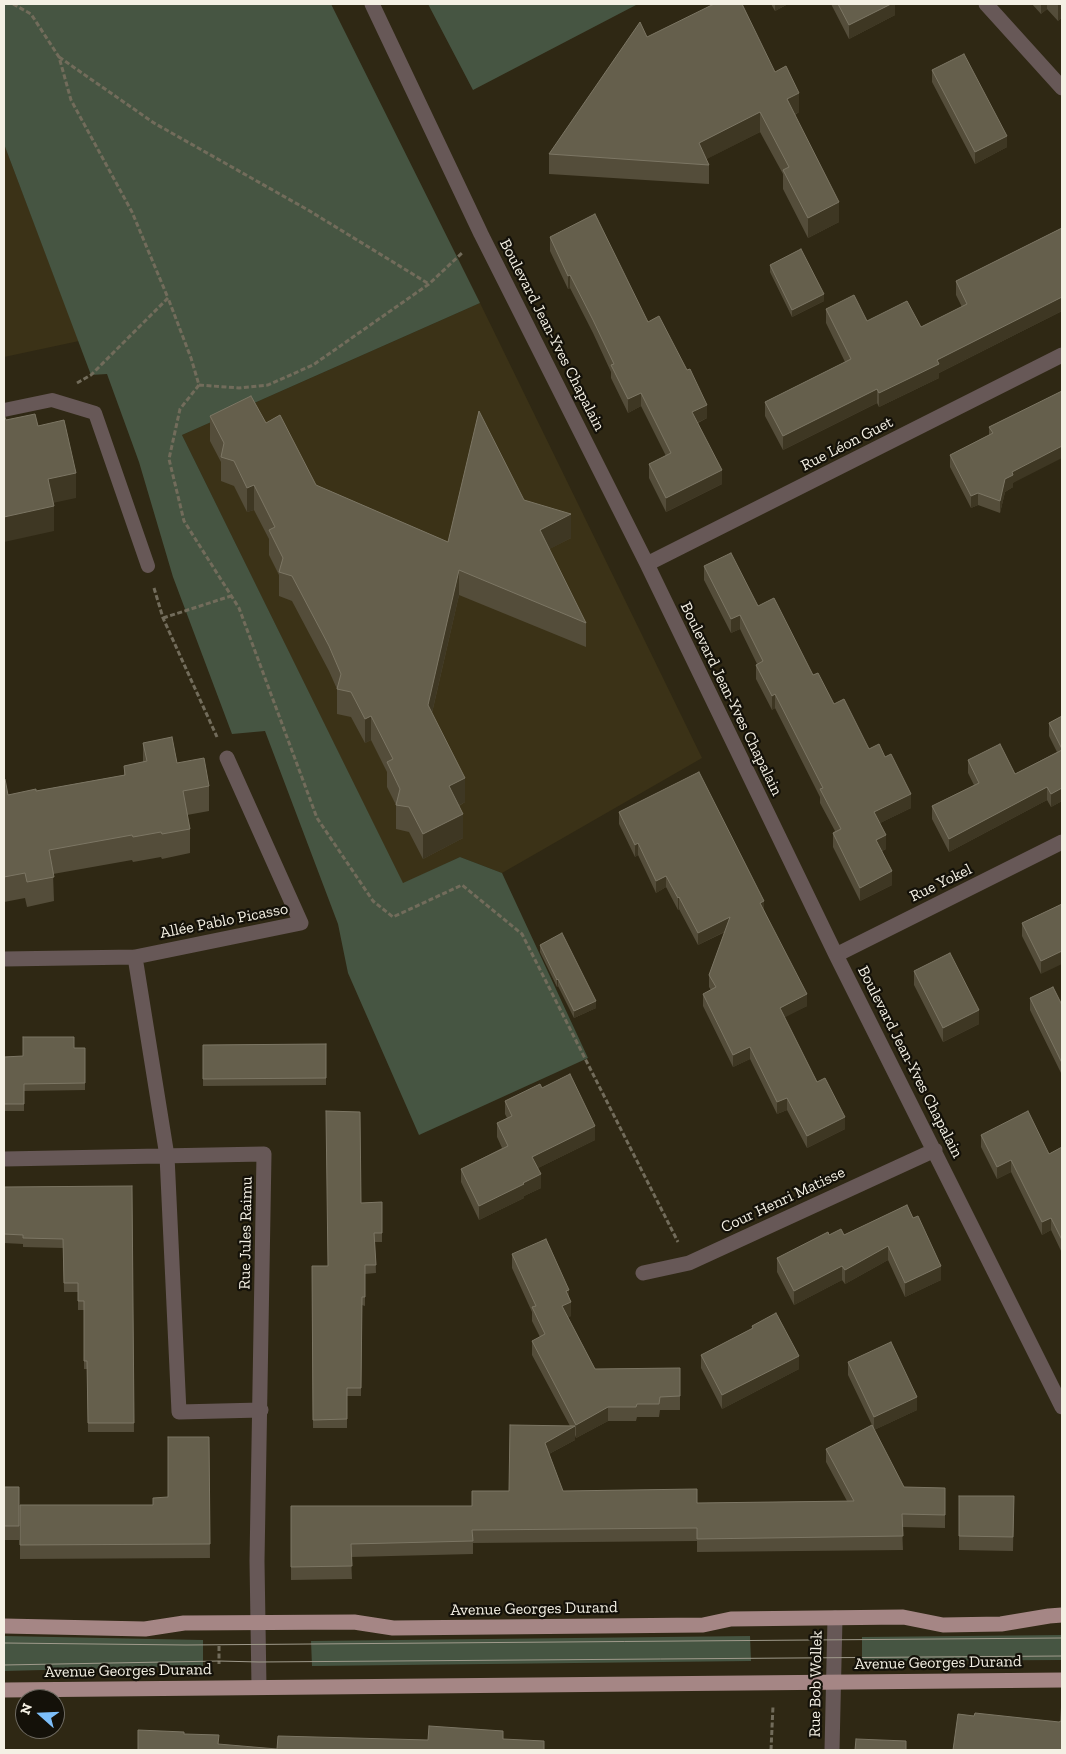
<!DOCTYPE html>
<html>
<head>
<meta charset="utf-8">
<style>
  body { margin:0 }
  #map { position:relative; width:1066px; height:1754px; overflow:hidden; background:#2f2814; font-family:"Zilla Slab",serif }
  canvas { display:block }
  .frame { position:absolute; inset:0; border:5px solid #f4f0e4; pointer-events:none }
  .north { position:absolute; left:15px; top:1689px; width:50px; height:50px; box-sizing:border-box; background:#141109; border:1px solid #6e6a61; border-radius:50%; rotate:290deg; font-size:14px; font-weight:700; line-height:20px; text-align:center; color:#f4f0e4 }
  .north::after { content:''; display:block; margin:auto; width:18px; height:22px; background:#7cbef9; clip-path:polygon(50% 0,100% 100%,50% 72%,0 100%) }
</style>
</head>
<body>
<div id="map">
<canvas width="1066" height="1754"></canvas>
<div class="frame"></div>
<div class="north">N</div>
</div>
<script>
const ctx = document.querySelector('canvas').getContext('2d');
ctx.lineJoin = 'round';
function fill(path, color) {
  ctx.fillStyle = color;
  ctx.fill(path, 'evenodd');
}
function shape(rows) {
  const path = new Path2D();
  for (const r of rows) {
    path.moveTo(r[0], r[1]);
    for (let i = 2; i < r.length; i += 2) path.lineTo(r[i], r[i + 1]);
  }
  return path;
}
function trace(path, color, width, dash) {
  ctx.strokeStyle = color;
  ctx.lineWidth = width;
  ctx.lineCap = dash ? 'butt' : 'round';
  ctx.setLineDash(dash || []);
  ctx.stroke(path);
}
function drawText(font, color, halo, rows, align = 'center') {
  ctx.font = font + ' "Zilla Slab",serif';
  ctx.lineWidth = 4.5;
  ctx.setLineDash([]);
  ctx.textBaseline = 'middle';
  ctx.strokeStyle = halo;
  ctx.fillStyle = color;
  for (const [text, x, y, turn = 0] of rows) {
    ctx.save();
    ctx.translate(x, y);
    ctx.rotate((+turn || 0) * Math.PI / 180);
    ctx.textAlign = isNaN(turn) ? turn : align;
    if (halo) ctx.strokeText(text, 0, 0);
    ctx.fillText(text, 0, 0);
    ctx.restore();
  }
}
const built = shape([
  [4,144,79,341,4,357],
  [480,303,702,758,502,873,460,857,403,884,182,435]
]);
const green = shape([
  [4,4,331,4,480,303,182,435,403,883,460,857,502,873,588,1058,419,1135,348,973,338,924,265,731,232,734,173,577,139,462,107,374,91,375,4,144],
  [428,4,635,4,636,5,473,90],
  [1062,1635,1062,1660,862,1661,862,1637],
  [4,1636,203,1640,203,1666,4,1671],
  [750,1636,751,1661,312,1666,311,1641]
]);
const path = shape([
  [13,4,31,14,59,57,71,100,132,212,168,298],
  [59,57,154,123,308,210,429,284],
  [77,383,91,375,168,298,191,358,199,385,180,409,169,459,184,521,239,608,317,818,373,901,393,917,462,885,522,934,678,1242],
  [199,385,239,388,268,385,313,365,429,284,463,252],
  [154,588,163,618,217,737],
  [163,618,231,596],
  [219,1646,219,1664],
  [771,1750,773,1706]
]);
const lane = shape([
  [4,410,52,400,95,413,148,566]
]);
const street = shape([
  [372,4,481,234,647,564,836,955,1062,1407],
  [986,4,1062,88],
  [647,564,1062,355],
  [836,955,1062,842],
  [135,957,167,1156,179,1412,261,1410],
  [4,959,135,957,301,923,227,758],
  [4,1159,264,1154,257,1561,259,1687],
  [643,1273,689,1263,935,1150],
  [832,1750,835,1618]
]);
const primary = shape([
  [4,1626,145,1629,184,1623,354,1622,393,1628,703,1625,731,1619,903,1617,943,1625,1001,1624,1049,1616,1062,1615],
  [4,1690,1062,1680]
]);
const tram = shape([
  [4,1643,186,1645,1062,1638],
  [4,1665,219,1661,259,1662,1062,1656]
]);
const wall = shape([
  [771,4,788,4,775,11],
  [831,4,895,4,895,15,849,39],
  [1032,4,1062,4,1062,17,1058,21,1047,9,1041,14],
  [647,37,775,72,799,112,795,115,839,222,808,238,783,189,783,174,760,132,706,159,709,165,709,184,549,174,549,154],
  [932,70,1007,147,975,164,932,82],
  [1062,228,1062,311,939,373,939,378,879,407,877,403,783,450,765,416,765,402,845,362,826,323,826,309,867,321,921,327,962,307,956,295,956,281],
  [550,237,648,322,707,418,698,423,722,484,666,512,649,478,649,464,666,456,641,406,628,413,611,378,611,372,593,333,570,288,568,289,550,251],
  [770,265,824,301,792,317,770,272],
  [1062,391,1013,483,1013,487,1005,492,1000,513,978,505,971,508,950,467,950,455,989,435,989,427],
  [210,416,266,423,316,485,448,542,524,500,571,538,549,549,586,623,586,647,459,595,432,713,465,802,459,806,463,838,423,859,409,832,396,829,396,805,387,787,387,772,371,740,365,743,351,717,337,714,337,689,329,671,292,601,279,596,279,575,269,555,269,539,254,510,247,512,234,486,221,481,221,462,210,441],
  [704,566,758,606,813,675,834,704,869,749,911,808,880,823,886,849,882,851,892,885,860,901,833,847,833,833,835,831,820,803,820,797,775,708,772,710,756,679,756,665,757,664,740,629,731,633,704,580],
  [1062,716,1062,801,1051,807,1047,800,949,852,932,819,932,806,974,785,968,773,968,760,1015,774,1057,752,1049,736,1049,723],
  [143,743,177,763,209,786,209,811,187,815,190,829,190,853,162,859,161,857,133,862,132,860,53,874,54,901,27,907,25,898,4,902,4,779,8,795,36,791,124,775,124,766,143,762],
  [619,812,764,910,807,1006,784,1017,817,1082,845,1129,807,1148,787,1110,777,1114,750,1059,733,1067,703,1006,703,994,711,990,709,987,709,975,725,932,698,945,679,909,678,910,666,887,656,893,638,855,635,857,619,824],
  [1062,904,1041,974,1022,936,1022,923],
  [540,945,596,1008,574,1018,558,986,557,987,540,952],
  [914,971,979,1024,943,1042,914,985],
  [1030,998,1062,1005,1062,1075,1030,1010],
  [326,1044,326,1085,203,1086,203,1045],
  [85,1048,85,1090,24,1091,24,1111,4,1111,4,1057,23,1056],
  [542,1088,595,1140,538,1168,541,1188,524,1196,524,1198,479,1220,461,1182,461,1169,502,1148,497,1137,497,1123,507,1118,505,1114,505,1101],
  [981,1135,1049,1154,1062,1147,1062,1253,1051,1230,1042,1235,1011,1172,997,1179,981,1147],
  [132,1186,134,1432,88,1432,87,1369,84,1369,84,1310,78,1310,78,1292,64,1292,63,1248,23,1247,23,1244,4,1243,4,1187],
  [382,1202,382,1242,375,1242,376,1273,365,1274,365,1306,362,1305,361,1396,347,1396,347,1428,313,1428,312,1266,328,1266,361,1203],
  [907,1205,941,1280,905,1297,888,1260,845,1284,842,1280,794,1305,777,1272,777,1258,829,1235,844,1235],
  [512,1254,569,1297,571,1316,568,1317,595,1369,680,1368,680,1410,660,1410,659,1417,637,1417,636,1421,608,1421,576,1438,575,1435,575,1440,549,1454,563,1491,697,1503,847,1501,826,1462,826,1449,872,1425,848,1375,848,1362,917,1410,874,1430,904,1487,945,1488,945,1528,902,1527,903,1550,697,1552,697,1541,473,1543,473,1554,351,1557,352,1579,291,1580,291,1506,472,1506,509,1491,570,1426,532,1355,532,1341,540,1337,532,1321,532,1312,512,1268],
  [752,1326,799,1369,722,1409,701,1368,701,1355,752,1329],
  [209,1437,210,1558,20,1559,20,1505,153,1505,168,1497],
  [4,1487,19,1487,19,1540,4,1540],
  [959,1496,1014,1496,1013,1551,959,1550]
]);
const shadedWall = shape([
  [775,4,788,4,775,11],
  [891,4,895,4,895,15,849,39,849,25],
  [1041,4,1047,4,1047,9,1041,14],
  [1058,4,1062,4,1062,17,1058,21],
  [799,93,799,112,787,118,787,99],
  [760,112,760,132,699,163,699,143],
  [1007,136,1007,147,975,164,975,152],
  [839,202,839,222,808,238,808,218],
  [570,275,570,288,568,289,568,276],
  [824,294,824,301,792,317,792,310],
  [1062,297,1062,311,939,373,939,378,879,407,879,393,937,360],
  [877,389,877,403,783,450,783,436],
  [641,393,641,406,628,413,628,399],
  [707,405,707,418,692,425,692,412],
  [1062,446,1062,458,1013,483,1013,487,1005,492,1000,513,1000,501,1005,479,1012,472],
  [722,470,722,484,666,512,666,498],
  [76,473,76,498,48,504,48,479],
  [254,485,254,510,247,512,247,488],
  [978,493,978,505,971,508,971,496],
  [54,506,54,531,4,542,4,517],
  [571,514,571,538,540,554,540,530],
  [459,570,459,595,428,730,428,705],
  [740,615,740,629,731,633,731,619],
  [775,694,775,708,772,710,772,696],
  [371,716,371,740,365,743,365,719],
  [465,778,465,802,449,811,449,786],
  [1047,787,1047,800,949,852,949,839],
  [1062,788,1062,801,1051,807,1051,794],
  [911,794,911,808,874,826,874,812],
  [463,814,463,838,423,859,423,834],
  [886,835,886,849,876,853,876,840],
  [638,843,638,855,635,857,635,845],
  [892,871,892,885,860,901,860,888],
  [666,876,666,887,656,893,656,881],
  [679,897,679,909,678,910,678,898],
  [764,901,764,913,760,903],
  [730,917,730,929,698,945,698,933],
  [1062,951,1062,964,1041,974,1041,961],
  [558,979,558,986,557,987,557,980],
  [807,994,807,1006,780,1020,780,1008],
  [596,1001,596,1008,574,1018,574,1011],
  [979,1010,979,1024,943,1042,943,1028],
  [750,1047,750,1059,733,1067,733,1055],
  [787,1098,787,1110,777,1114,777,1102],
  [845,1117,845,1129,807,1148,807,1136],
  [595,1126,595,1140,532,1171,532,1157],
  [1011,1160,1011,1172,997,1179,997,1167],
  [541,1174,541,1188,524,1196,524,1198,479,1220,479,1206,523,1183],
  [1051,1218,1051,1230,1042,1235,1042,1222],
  [888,1246,888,1260,845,1284,845,1270],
  [842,1266,842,1280,794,1305,794,1291],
  [941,1266,941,1280,905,1297,905,1283],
  [569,1290,569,1303,571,1302,571,1316,562,1320,562,1306,566,1291],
  [799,1356,799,1369,722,1409,722,1395],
  [917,1397,917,1410,874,1430,874,1417],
  [608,1407,608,1421,576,1438,576,1425],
  [575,1426,575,1440,545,1456,545,1443]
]);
const building = shape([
  [714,4,742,4,775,72,786,66,799,93,787,99,839,202,808,218,783,170,789,167,760,112,699,143,709,165,549,154,640,22,647,37,714,4],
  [838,4,891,4,849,25,838,4],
  [964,54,1007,136,975,152,932,70,964,54],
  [595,214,648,322,659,316,687,370,690,369,707,405,692,412,722,470,666,498,649,464,671,453,641,393,628,399,611,365,614,364,593,320,570,275,568,276,550,237,595,214],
  [1062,228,1062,297,937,360,939,364,879,393,877,389,783,436,765,402,851,359,826,309,854,295,867,321,907,301,921,327,967,304,956,281,1062,228],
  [801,249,824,294,792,310,770,265,801,249],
  [1062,391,1062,446,1012,472,1013,475,1005,479,1000,501,978,493,971,496,950,455,993,433,989,427,1062,391],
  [251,396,266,423,280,415,316,485,448,542,479,411,524,500,571,514,540,530,586,623,459,570,428,705,465,778,449,786,463,814,423,834,409,807,396,805,400,789,387,762,393,759,371,716,365,719,351,692,337,689,341,674,329,646,292,576,279,572,283,558,269,530,275,527,254,485,247,488,234,461,221,457,224,443,210,416,251,396],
  [4,414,6,420,35,414,38,426,64,420,76,473,48,479,54,506,4,517,4,414],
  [731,553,758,606,774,598,813,675,818,673,834,704,844,699,869,749,879,744,885,757,891,754,911,794,874,812,886,835,876,840,892,871,860,888,833,833,841,829,820,789,823,788,775,694,772,696,756,665,763,661,740,615,731,619,704,566,731,553],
  [1062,716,1062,749,1049,723,1062,716],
  [172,737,177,763,204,758,209,786,183,791,190,829,162,834,161,832,133,837,132,835,49,850,54,877,27,882,25,873,4,877,4,779,5,779,8,795,36,789,36,791,125,775,124,766,147,761,143,743,172,737],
  [1000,744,1015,774,1062,750,1062,788,1051,794,1047,787,949,839,932,806,979,783,968,760,1000,744],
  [699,772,764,901,760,903,807,994,780,1008,817,1082,825,1078,845,1117,807,1136,787,1098,777,1102,750,1047,733,1055,703,994,716,987,709,975,730,917,698,933,679,897,678,898,666,876,656,881,638,843,635,845,619,812,699,772],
  [1062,904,1062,951,1041,961,1022,923,1062,904],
  [562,933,596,1001,574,1011,558,979,557,980,540,945,562,933],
  [950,953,979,1010,943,1028,914,971,950,953],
  [1053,987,1062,1005,1062,1063,1030,998,1053,987],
  [23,1037,74,1037,74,1048,85,1048,85,1083,24,1084,24,1104,4,1104,4,1057,23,1056,23,1037],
  [326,1044,326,1078,203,1079,203,1045,326,1044],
  [570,1074,595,1126,532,1157,541,1174,523,1183,524,1184,479,1206,461,1169,508,1146,497,1123,512,1116,505,1101,540,1084,542,1088,570,1074],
  [326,1111,360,1112,361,1203,382,1202,382,1233,374,1233,376,1265,365,1265,365,1297,362,1297,361,1388,347,1388,347,1419,313,1420,312,1266,328,1266,326,1111],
  [1028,1111,1049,1154,1062,1147,1062,1240,1051,1218,1042,1222,1011,1160,997,1167,981,1135,1028,1111],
  [132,1186,134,1423,88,1423,87,1361,84,1361,84,1301,78,1301,78,1283,64,1283,63,1239,23,1238,23,1235,4,1234,4,1187,132,1186],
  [907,1205,913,1218,918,1216,941,1266,905,1283,888,1246,845,1270,842,1266,794,1291,777,1258,828,1232,829,1235,841,1229,844,1235,907,1205],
  [546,1239,569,1290,566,1291,571,1302,562,1306,595,1369,680,1368,680,1396,660,1397,659,1404,637,1404,636,1407,608,1407,576,1425,532,1341,545,1334,532,1307,536,1306,512,1254,546,1239],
  [776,1313,799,1356,722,1395,701,1355,753,1328,752,1326,776,1313],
  [891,1342,917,1397,874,1417,848,1362,891,1342],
  [510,1425,575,1426,545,1443,563,1491,697,1489,697,1503,854,1501,826,1449,872,1425,904,1487,945,1488,945,1515,902,1514,903,1536,697,1539,697,1528,472,1530,473,1541,351,1544,352,1566,291,1567,291,1506,472,1506,472,1491,509,1491,510,1425],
  [168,1437,209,1437,210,1544,20,1545,20,1505,153,1505,153,1498,168,1497,168,1437],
  [4,1487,19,1487,19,1526,4,1526,4,1487],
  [959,1496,1014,1496,1013,1537,959,1536,959,1496],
  [1062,1693,1062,1750,953,1750,958,1714,974,1716,975,1713,1059,1722,1061,1721,1062,1693],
  [429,1726,503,1731,503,1739,544,1741,544,1750,138,1750,138,1730,184,1732,184,1734,219,1735,218,1744,277,1749,278,1736,428,1740,429,1726],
  [856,1739,906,1741,906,1750,855,1750,856,1739]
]);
const streetNames = [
  ["Boulevard Jean-Yves Chapalain",552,335,63],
  ["Rue Léon Guet",847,444,-27],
  ["Boulevard Jean-Yves Chapalain",731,699,64],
  ["Rue Yokel",941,883,-26],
  ["Allée Pablo Picasso",224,921,-11],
  ["Boulevard Jean-Yves Chapalain",910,1062,63],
  ["Cour Henri Matisse",783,1200,-25],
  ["Rue Jules Raimu",246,1233,-89],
  ["Avenue Georges Durand",534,1609,-1],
  ["Avenue Georges Durand",938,1663,-1],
  ["Avenue Georges Durand",128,1671,-1],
  ["Rue Bob Wollek",816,1684,-89]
];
fill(built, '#3b3217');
fill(green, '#465542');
trace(path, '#726c5b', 3, [5, 2.5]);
trace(lane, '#675857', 14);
trace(street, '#675857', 15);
trace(primary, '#a58685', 15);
trace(tram, '#9f9a8b', 1);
fill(wall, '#544d3a');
fill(shadedWall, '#3e3723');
fill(building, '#655f4c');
trace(building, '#7c7664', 1);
drawText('16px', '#f4f0e4', '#141109', streetNames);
</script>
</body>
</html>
